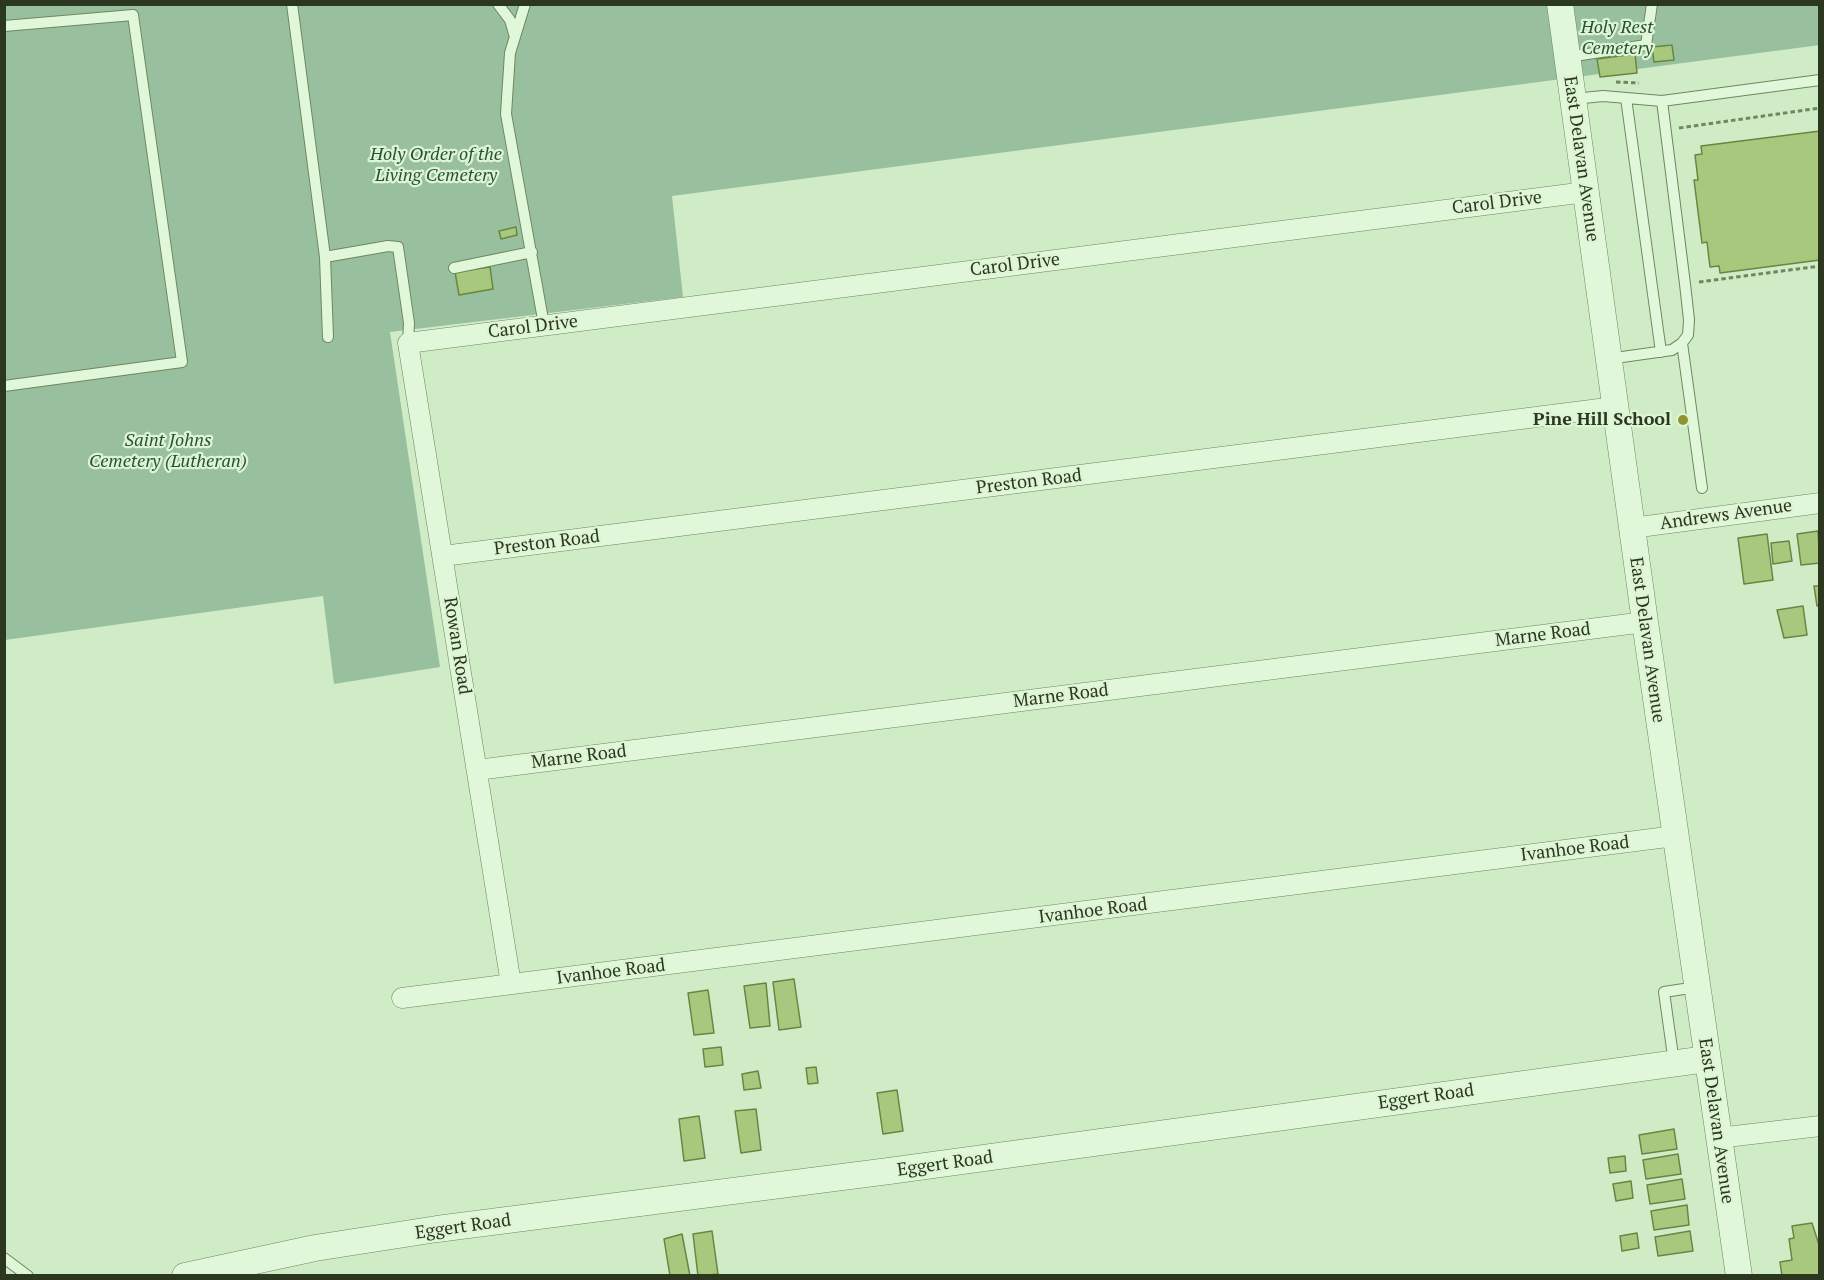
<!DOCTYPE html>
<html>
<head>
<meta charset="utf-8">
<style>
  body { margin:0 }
  #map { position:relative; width:1824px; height:1280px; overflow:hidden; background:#d0ecc6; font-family:"PT Serif",serif }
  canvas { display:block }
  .frame { position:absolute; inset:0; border:6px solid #2b381f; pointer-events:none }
</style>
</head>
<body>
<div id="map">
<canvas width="1824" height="1280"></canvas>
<div class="frame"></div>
</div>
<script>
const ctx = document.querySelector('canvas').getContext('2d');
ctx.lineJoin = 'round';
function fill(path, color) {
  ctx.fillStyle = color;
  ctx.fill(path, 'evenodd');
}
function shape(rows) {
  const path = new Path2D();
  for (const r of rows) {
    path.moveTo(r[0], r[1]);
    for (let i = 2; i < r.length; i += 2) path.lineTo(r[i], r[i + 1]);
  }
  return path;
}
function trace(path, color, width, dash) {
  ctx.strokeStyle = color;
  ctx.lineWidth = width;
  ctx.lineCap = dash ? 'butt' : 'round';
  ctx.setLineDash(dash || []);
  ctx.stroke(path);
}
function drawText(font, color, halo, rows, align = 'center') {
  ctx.font = font + ' "PT Serif",serif';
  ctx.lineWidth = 4.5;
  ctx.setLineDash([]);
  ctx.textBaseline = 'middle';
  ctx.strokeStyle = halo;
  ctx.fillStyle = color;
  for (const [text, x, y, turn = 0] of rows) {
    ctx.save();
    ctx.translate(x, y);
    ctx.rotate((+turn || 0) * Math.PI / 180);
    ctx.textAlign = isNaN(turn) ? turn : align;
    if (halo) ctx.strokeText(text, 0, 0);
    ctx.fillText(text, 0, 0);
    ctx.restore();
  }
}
const cemetery = shape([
  [1819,4,1820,45,672,196,683,297,390,332,440,667,334,684,323,596,5,640,4,5]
]);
const building = shape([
  [1672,45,1674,60,1654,62,1652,47,1672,45],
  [1635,54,1637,73,1600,77,1597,59,1635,54],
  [1820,131,1820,260,1720,273,1719,266,1710,267,1707,242,1702,243,1694,180,1698,180,1695,155,1702,154,1701,146,1820,131],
  [516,227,517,235,501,239,499,231,516,227],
  [490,267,493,289,459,295,455,272,490,267],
  [1818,531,1820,563,1801,565,1797,534,1818,531],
  [1767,534,1773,580,1744,584,1738,538,1767,534],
  [1789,541,1792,561,1773,564,1771,543,1789,541],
  [1814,586,1820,586,1820,605,1817,606,1814,586],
  [1803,606,1807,635,1784,638,1777,610,1803,606],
  [794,979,801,1027,779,1030,773,982,794,979],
  [766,983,770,1026,750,1028,744,986,766,983],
  [708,990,714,1033,694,1035,688,993,708,990],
  [721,1047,723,1065,705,1067,703,1049,721,1047],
  [816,1067,818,1083,808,1084,806,1068,816,1067],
  [758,1071,761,1088,744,1090,742,1074,758,1071],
  [897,1090,903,1131,883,1134,877,1093,897,1090],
  [756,1109,761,1150,741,1153,735,1111,756,1109],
  [699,1116,705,1158,684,1161,679,1119,699,1116],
  [1674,1129,1677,1149,1642,1154,1639,1135,1674,1129],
  [1678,1154,1681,1174,1646,1179,1643,1160,1678,1154],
  [1625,1156,1626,1171,1610,1173,1608,1158,1625,1156],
  [1682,1179,1685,1199,1650,1204,1647,1185,1682,1179],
  [1631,1181,1633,1198,1616,1201,1613,1184,1631,1181],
  [1687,1205,1689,1225,1654,1230,1651,1211,1687,1205],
  [1812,1223,1820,1248,1820,1276,1782,1276,1780,1262,1792,1260,1789,1239,1794,1238,1792,1226,1812,1223],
  [712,1231,718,1274,698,1276,693,1234,712,1231],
  [1690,1231,1693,1251,1658,1256,1655,1237,1690,1231],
  [1637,1233,1639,1248,1622,1251,1620,1236,1637,1233],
  [682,1234,690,1276,670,1276,664,1239,682,1234]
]);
const path = shape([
  [1616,82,1639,83],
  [1679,128,1820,108],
  [1699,282,1820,266]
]);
const service = shape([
  [292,4,325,257,328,337],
  [498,4,510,20,514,34],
  [525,4,510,53,506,114,544,325],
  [4,26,133,15,182,362,4,386],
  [1568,57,1646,45,1652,4],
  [1626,98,1661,352],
  [1573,99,1603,96,1662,101,1820,80],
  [325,257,388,246,398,247,409,323,408,343],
  [454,268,532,252],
  [1682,343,1702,488],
  [1608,359,1672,350,1682,343,1688,335,1689,320,1685,284,1662,101],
  [1674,1063,1664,992,1697,987],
  [4,1258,28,1276]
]);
const minor = shape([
  [1632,528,1820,503],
  [443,556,1615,407],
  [477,770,1645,622],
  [511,984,408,343,1586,192],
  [402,998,1675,836],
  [1718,1138,1820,1126]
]);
const tertiary = shape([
  [1560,4,1645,622,1739,1276],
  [185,1276,315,1248,437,1229,889,1171,1707,1059]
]);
const markers = [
  [1683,420,6,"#92932f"]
];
const parkNames = [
  ["Holy Rest",1617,28],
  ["Cemetery",1617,49],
  ["Holy Order of the",436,155],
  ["Living Cemetery",436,176],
  ["Saint Johns",168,441],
  ["Cemetery (Lutheran)",168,462]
];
const streetNames = [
  ["East Delavan Avenue",1581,159,82],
  ["Carol Drive",1497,203,-7],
  ["Carol Drive",1015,265,-7],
  ["Carol Drive",533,327,-7],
  ["Preston Road",1029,482,-7],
  ["Andrews Avenue",1726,515,-8],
  ["Preston Road",547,543,-7],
  ["Marne Road",1543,635,-7],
  ["East Delavan Avenue",1647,640,82],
  ["Rowan Road",457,646,81],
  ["Marne Road",1061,696,-7],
  ["Marne Road",579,757,-7],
  ["Ivanhoe Road",1575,849,-7],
  ["Ivanhoe Road",1093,911,-7],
  ["Ivanhoe Road",611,972,-7],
  ["Eggert Road",1426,1097,-8],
  ["East Delavan Avenue",1716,1121,82],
  ["Eggert Road",945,1164,-8],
  ["Eggert Road",463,1227,-8]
];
const poiNames = [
  ["Pine Hill School",1671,420]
];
fill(cemetery, '#99c09e');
fill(building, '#a8c97d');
trace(building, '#698543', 1.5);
trace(service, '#6f875c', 12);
trace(minor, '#6f875c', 21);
trace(tertiary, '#6f875c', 27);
trace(path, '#6f875c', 3, [4.5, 3]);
trace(service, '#e1f7d9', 10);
trace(minor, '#e1f7d9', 20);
trace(tertiary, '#e1f7d9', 26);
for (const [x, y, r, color] of markers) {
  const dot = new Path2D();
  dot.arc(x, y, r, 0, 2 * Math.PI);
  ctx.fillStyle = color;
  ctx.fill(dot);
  trace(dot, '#ddf4d5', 2);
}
drawText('italic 18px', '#275333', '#ddf4d5', parkNames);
drawText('18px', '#2b381f', '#ddf4d5', streetNames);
drawText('bold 18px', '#2b381f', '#ddf4d5', poiNames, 'right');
</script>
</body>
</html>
